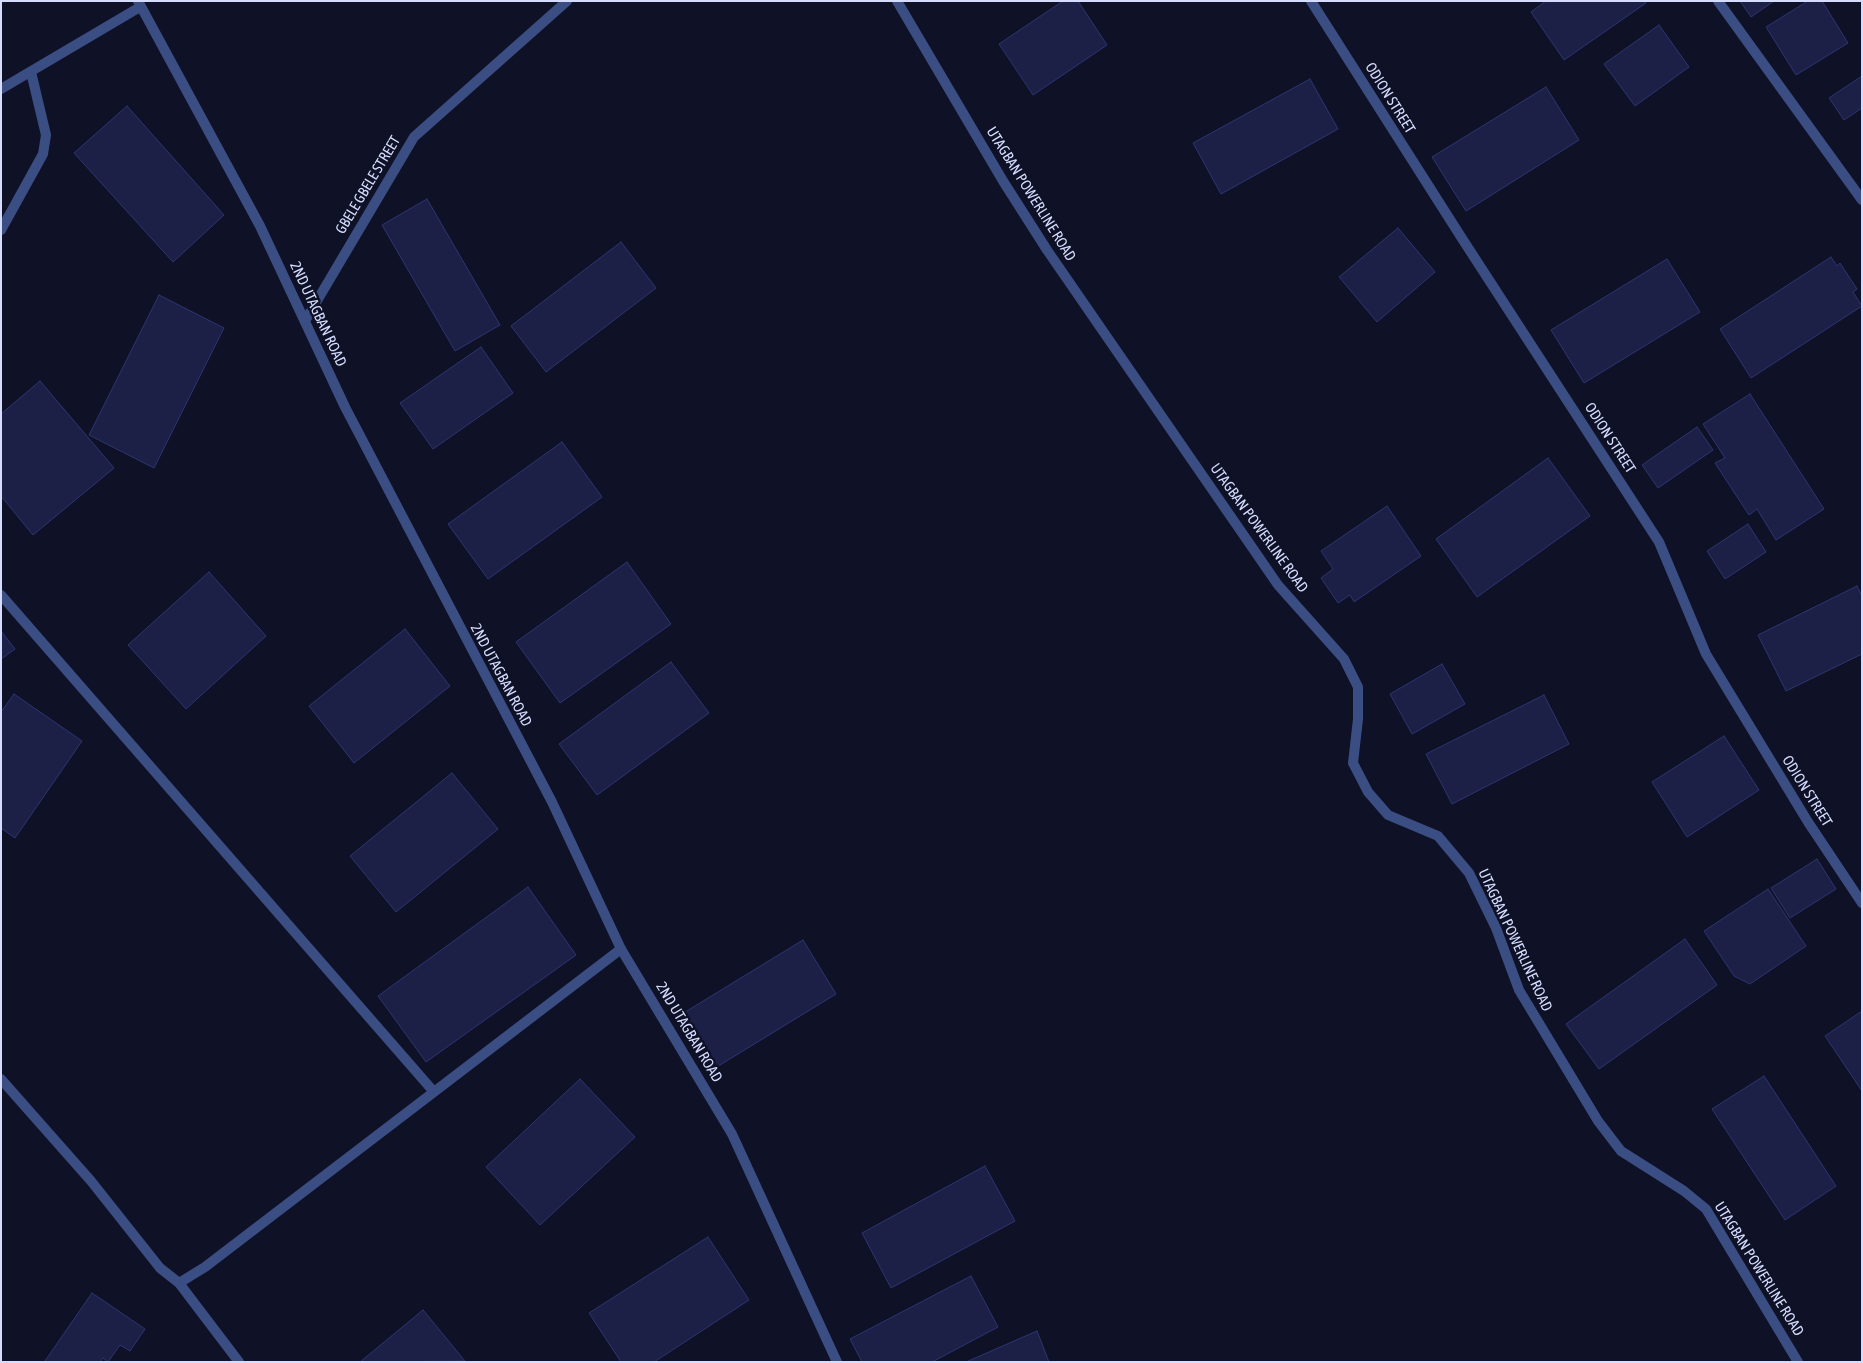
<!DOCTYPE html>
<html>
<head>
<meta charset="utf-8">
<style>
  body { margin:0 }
  #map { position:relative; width:1863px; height:1363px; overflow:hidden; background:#0f1226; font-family:"Asap Condensed",sans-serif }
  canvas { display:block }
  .frame { position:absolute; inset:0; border:2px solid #d5dcfe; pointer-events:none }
</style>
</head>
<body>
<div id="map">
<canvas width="1863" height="1363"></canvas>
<div class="frame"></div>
</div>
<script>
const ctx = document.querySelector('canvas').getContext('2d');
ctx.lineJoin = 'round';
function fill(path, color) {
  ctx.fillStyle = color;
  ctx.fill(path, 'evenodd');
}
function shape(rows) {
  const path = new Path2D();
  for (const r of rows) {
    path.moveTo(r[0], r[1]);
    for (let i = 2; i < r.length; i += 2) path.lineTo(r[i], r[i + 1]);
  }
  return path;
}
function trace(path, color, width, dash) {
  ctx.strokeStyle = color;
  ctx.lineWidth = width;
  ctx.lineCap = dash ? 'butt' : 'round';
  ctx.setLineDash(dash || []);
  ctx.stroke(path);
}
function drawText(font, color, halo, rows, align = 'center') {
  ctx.font = font + ' "Asap Condensed",sans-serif';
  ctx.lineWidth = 5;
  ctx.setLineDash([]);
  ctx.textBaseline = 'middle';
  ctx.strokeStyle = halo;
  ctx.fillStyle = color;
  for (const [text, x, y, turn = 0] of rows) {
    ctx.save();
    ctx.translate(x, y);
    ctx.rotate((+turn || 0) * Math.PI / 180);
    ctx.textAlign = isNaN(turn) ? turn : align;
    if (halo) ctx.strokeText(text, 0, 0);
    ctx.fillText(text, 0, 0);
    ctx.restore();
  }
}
const building = shape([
  [1063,1,1078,1,1107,45,1033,95,999,44,1063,1],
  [1546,1,1645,1,1646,3,1564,60,1531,12,1546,1],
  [1740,1,1774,1,1751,17,1740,1],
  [1808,1,1822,1,1848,43,1796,75,1766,27,1808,1],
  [1659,25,1689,67,1635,106,1604,64,1659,25],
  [1862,76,1862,108,1844,120,1829,98,1862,76],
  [1310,79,1338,129,1221,194,1193,143,1310,79],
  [1546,87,1579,140,1466,211,1432,157,1546,87],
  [127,106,224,215,173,262,74,153,127,106],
  [427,199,500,325,455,351,382,225,427,199],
  [1398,228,1435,272,1377,322,1339,277,1398,228],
  [621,242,656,288,546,372,511,326,621,242],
  [1831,257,1837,266,1840,263,1857,289,1853,292,1862,306,1751,378,1720,329,1831,257],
  [1667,259,1700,312,1584,383,1551,330,1667,259],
  [159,295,224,328,154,468,89,435,159,295],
  [481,347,513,393,433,449,400,403,481,347],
  [40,381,114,468,33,535,1,496,1,414,40,381],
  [1750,394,1824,509,1776,540,1757,509,1749,515,1715,463,1725,458,1703,424,1750,394],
  [1697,427,1713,450,1658,488,1642,465,1697,427],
  [562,442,602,497,488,579,448,524,562,442],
  [1548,458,1590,516,1477,597,1436,539,1548,458],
  [1387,506,1421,556,1354,602,1350,595,1338,603,1321,578,1333,569,1321,551,1387,506],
  [1748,524,1766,552,1725,579,1707,551,1748,524],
  [627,562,671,624,560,703,516,642,627,562],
  [209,572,266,636,186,709,128,645,209,572],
  [1857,586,1862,596,1862,654,1786,691,1758,635,1857,586],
  [405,629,450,686,354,763,309,706,405,629],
  [1,631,15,649,1,659,1,631],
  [671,662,709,713,597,795,559,744,671,662],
  [1442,664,1465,704,1412,734,1390,694,1442,664],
  [14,694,82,741,15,838,1,828,1,712,14,694],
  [1544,695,1569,744,1452,804,1426,754,1544,695],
  [1724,736,1759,790,1687,837,1652,782,1724,736],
  [452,773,498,829,396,912,350,856,452,773],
  [1817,859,1836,889,1790,918,1771,888,1817,859],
  [528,887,576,955,426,1062,378,996,528,887],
  [1768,889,1806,946,1750,984,1734,976,1704,931,1768,889],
  [1685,939,1717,985,1599,1069,1566,1024,1685,939],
  [803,940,836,994,715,1068,682,1014,803,940],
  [1862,1011,1862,1091,1825,1036,1862,1011],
  [1764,1076,1836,1186,1785,1220,1712,1109,1764,1076],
  [580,1079,635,1137,540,1225,486,1167,580,1079],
  [985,1166,1015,1221,891,1288,862,1233,985,1166],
  [708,1237,749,1300,654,1362,621,1362,589,1313,708,1237],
  [971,1276,998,1327,932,1362,862,1362,850,1339,971,1276],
  [92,1293,145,1329,130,1351,120,1345,108,1362,103,1358,100,1362,47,1362,45,1361,92,1293],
  [423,1310,465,1361,360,1362,423,1310],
  [1037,1331,1049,1362,966,1362,1037,1331]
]);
const minor = shape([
  [897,1,1003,181,1047,250,1278,585,1344,659,1358,687,1358,719,1353,763,1368,792,1388,815,1438,836,1469,873,1496,928,1519,990,1598,1121,1621,1151,1684,1191,1706,1209,1798,1362],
  [1311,1,1463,240,1659,542,1706,654,1808,822,1862,903],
  [1718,1,1862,200],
  [1,89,140,7],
  [1,230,43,154,46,135,31,72],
  [305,321,414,137,567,1],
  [1,595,434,1092],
  [1,1079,91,1181,160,1268,179,1283,205,1267,621,949],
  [179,1283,239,1362]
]);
const tertiary = shape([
  [138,1,260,226,345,407,552,802,621,949,732,1134,837,1362]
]);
const streetNames = [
  ["ODION STREET",1390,98,58],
  ["GBELE GBELE STREET",368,185,-59],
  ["UTAGBAN POWERLINE ROAD",1031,194,58],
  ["2ND UTAGBAN ROAD",318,314,65],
  ["ODION STREET",1610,438,57],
  ["UTAGBAN POWERLINE ROAD",1259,528,54],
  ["2ND UTAGBAN ROAD",501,675,62],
  ["ODION STREET",1807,791,58],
  ["UTAGBAN POWERLINE ROAD",1515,940,65],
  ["2ND UTAGBAN ROAD",689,1032,59],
  ["UTAGBAN POWERLINE ROAD",1759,1269,58]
];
fill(building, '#1c2046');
trace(building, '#2e3572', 1);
trace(minor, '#3b4e84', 10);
trace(tertiary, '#3b4e84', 10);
drawText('15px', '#d5dcfe', '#0f1226', streetNames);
</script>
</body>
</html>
